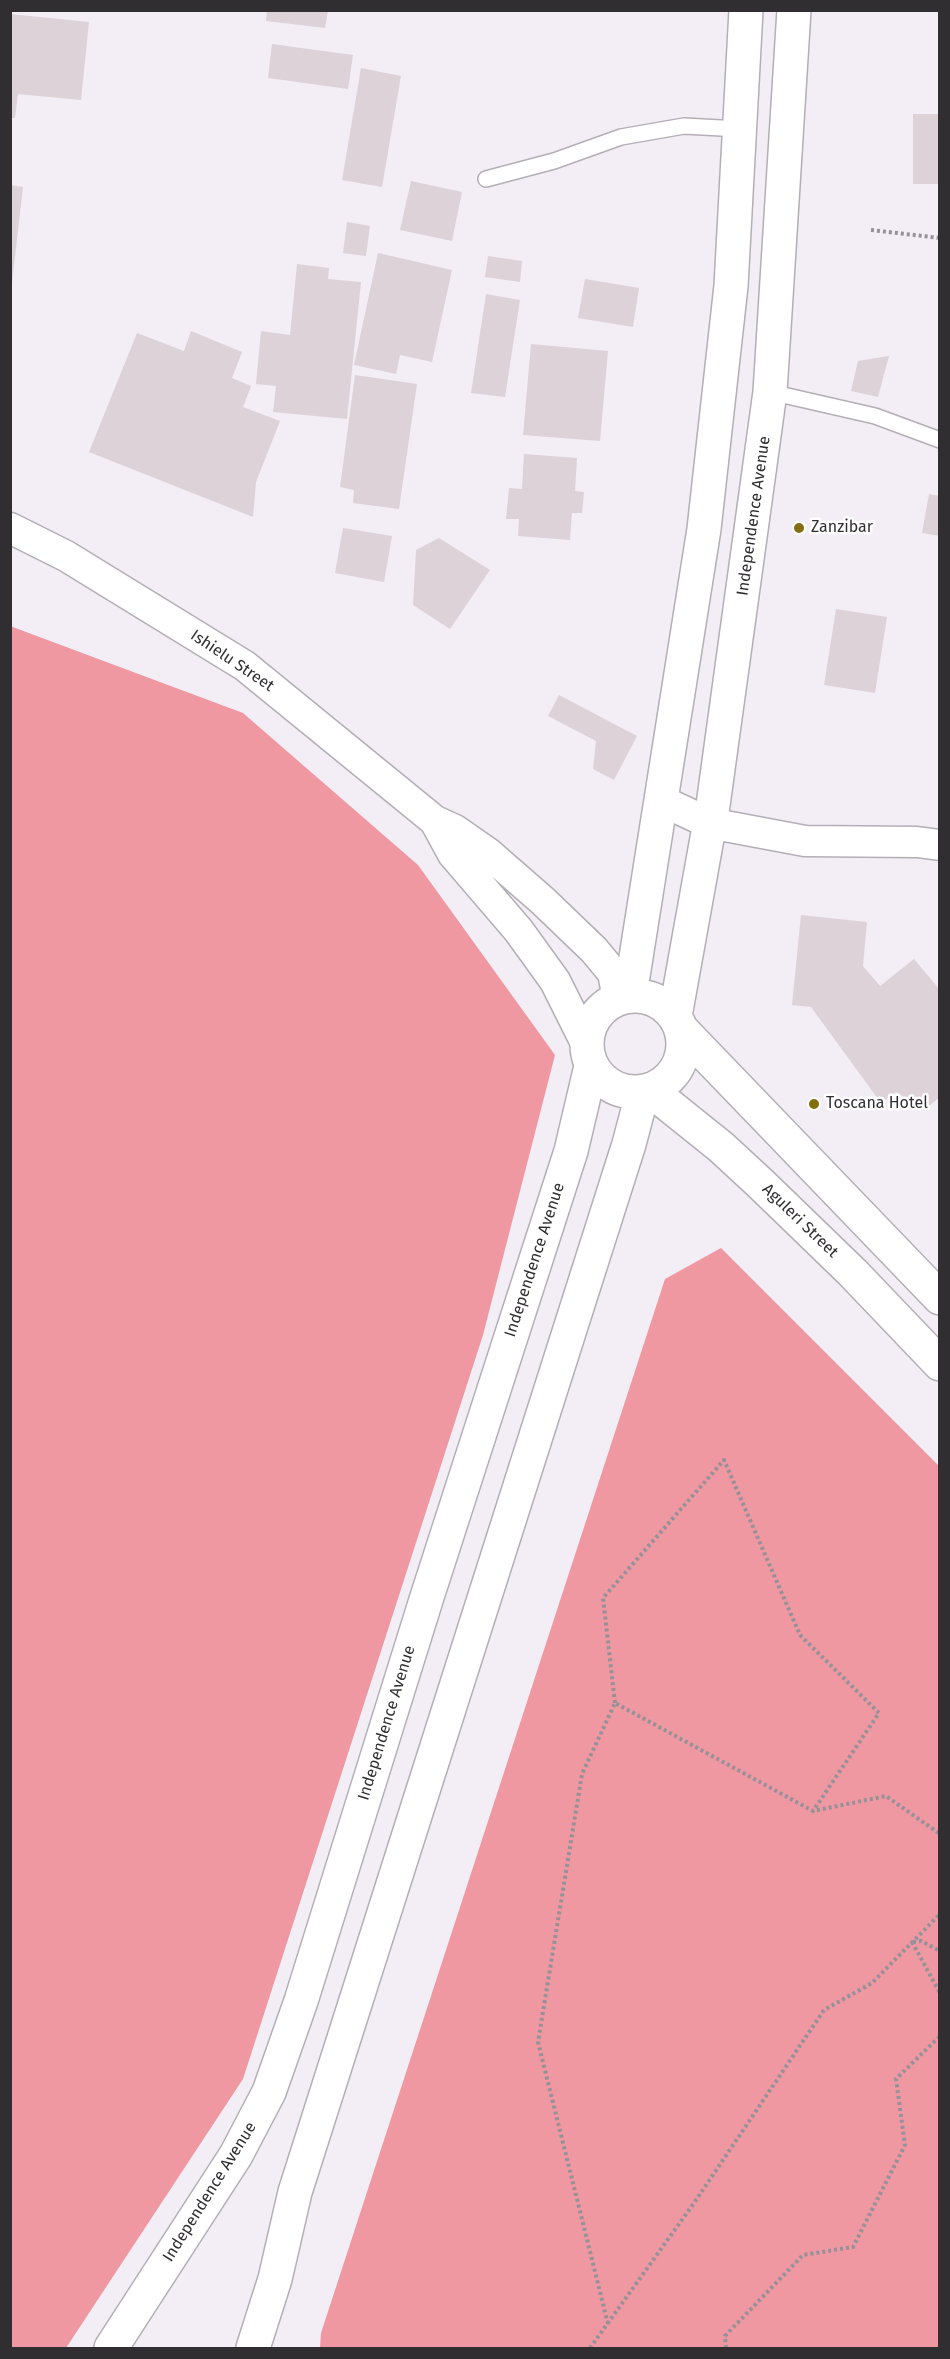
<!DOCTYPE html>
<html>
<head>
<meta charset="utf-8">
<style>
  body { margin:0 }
  #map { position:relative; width:950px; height:2359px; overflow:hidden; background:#f3edf5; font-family:"Fira Sans",sans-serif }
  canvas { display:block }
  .frame { position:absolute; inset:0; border:12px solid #312e32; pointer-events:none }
</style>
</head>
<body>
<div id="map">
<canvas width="950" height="2359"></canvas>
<div class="frame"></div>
</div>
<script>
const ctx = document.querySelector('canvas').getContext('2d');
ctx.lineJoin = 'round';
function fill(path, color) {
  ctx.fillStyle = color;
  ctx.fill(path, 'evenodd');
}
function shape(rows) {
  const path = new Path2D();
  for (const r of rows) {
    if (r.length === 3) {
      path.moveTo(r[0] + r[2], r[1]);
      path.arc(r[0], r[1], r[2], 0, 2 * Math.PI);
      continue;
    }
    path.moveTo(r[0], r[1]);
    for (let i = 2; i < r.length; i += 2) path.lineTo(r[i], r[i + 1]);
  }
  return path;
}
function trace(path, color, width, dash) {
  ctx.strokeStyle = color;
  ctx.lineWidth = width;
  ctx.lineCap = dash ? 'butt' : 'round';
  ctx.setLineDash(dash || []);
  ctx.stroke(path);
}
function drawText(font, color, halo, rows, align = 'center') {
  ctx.font = font + ' "Fira Sans",sans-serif';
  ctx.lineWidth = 5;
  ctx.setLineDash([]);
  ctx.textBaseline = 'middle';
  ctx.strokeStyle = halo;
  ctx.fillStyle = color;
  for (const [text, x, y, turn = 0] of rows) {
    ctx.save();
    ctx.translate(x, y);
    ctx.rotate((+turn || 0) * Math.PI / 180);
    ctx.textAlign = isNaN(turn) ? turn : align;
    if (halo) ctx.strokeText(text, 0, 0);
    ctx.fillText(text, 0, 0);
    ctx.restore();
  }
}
const forest = shape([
  [10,626,243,713,418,865,555,1055,483,1335,243,2079,66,2348,10,2348],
  [721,1248,939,1466,939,2348,320,2348,321,2333,665,1279]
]);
const building = shape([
  [267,10,328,10,325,28,266,21],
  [10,14,89,22,81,100,18,94,15,118,10,118],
  [272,44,353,55,348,89,268,78],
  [361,68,401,76,382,187,342,180],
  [913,114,940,114,940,184,913,184],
  [411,181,462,192,452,241,400,230],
  [10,185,23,187,12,283,10,283],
  [347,222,370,226,366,256,343,253],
  [378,253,452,270,432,362,400,355,396,374,354,365],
  [488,256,522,261,520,282,485,277],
  [297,264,329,268,328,279,361,282,347,419,273,412,276,386,256,384,261,331,290,335],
  [585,279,639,288,633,327,578,318],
  [486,294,520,300,505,397,471,393],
  [191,331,242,352,232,378,251,386,243,407,280,421,256,482,253,517,89,452,137,333,184,351],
  [531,344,608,351,600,441,523,435],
  [889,356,878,397,851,391,858,361],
  [355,375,417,384,399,509,353,503,354,490,340,487],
  [524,454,577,458,575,491,584,492,582,513,572,513,570,540,518,536,519,519,506,519,509,488,522,489],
  [929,494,940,496,940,536,922,533],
  [343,528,392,536,384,582,335,573],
  [439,538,490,570,450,629,413,605,416,550],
  [836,609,887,617,875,693,824,685],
  [559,695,637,736,614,780,593,769,596,741,548,716],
  [801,915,867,922,863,966,880,986,914,959,940,990,940,1097,924,1110,896,1092,881,1103,811,1007,792,1005]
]);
const path = shape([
  [871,230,940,238],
  [615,1703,603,1598,724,1460,800,1635,879,1713,813,1811],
  [912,1942,940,1993],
  [913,1942,921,1941,940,1951],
  [608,2324,538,2042,582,1774,615,1703,813,1811,886,1796,940,1834],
  [590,2348,694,2203,824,2010,872,1983,940,1914],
  [726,2348,725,2336,803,2255,853,2247,905,2145,896,2079,940,2036]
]);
const service = shape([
  [486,179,554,161,621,137,684,126,740,129],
  [770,392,875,416,940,440]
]);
const minor = shape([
  [10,528,66,556,245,666,435,821,455,830,488,853,543,901,594,950,613,973,618,998],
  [662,801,709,823,805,841,917,842,940,845],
  [435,821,453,854,519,931,555,981,586,1043]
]);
const secondary = shape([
  [681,1029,940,1298],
  [650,1090,721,1147,760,1183,853,1273,940,1364]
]);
const primary = shape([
  [630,995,704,529,731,286,746,10],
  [635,1044,48],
  [675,1016,713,805,770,392,794,10],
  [111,2348,236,2155,269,2092,301,2001,426,1600,571,1151,591,1066],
  [253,2348,275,2279,295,2192,629,1144,643,1091]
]);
const markers = [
  [799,528,6,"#846e0d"],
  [814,1104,6,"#846e0d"]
];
const streetNames = [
  ["Independence Avenue",754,516,-82],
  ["Ishielu Street",232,661,34],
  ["Aguleri Street",800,1221,44],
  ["Independence Avenue",535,1260,-72],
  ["Independence Avenue",387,1723,-73],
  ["Independence Avenue",210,2192,-58]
];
const poiNames = [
  ["Zanzibar",811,528],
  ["Toscana Hotel",826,1104]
];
fill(forest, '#ef98a1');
fill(building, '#ddd2d7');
trace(service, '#b4aeb6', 18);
trace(minor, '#b4aeb6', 33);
trace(secondary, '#b4aeb6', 36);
trace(primary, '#b4aeb6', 36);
trace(path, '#969198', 4, [3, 3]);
trace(service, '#fff', 15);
trace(minor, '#fff', 30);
trace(secondary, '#fff', 33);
trace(primary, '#fff', 33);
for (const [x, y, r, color] of markers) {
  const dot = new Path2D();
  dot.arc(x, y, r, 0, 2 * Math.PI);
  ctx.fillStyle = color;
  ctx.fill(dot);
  trace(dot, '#fff', 2);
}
drawText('16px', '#312e32', '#fff', streetNames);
drawText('16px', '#312e32', '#fff', poiNames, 'left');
</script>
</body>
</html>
